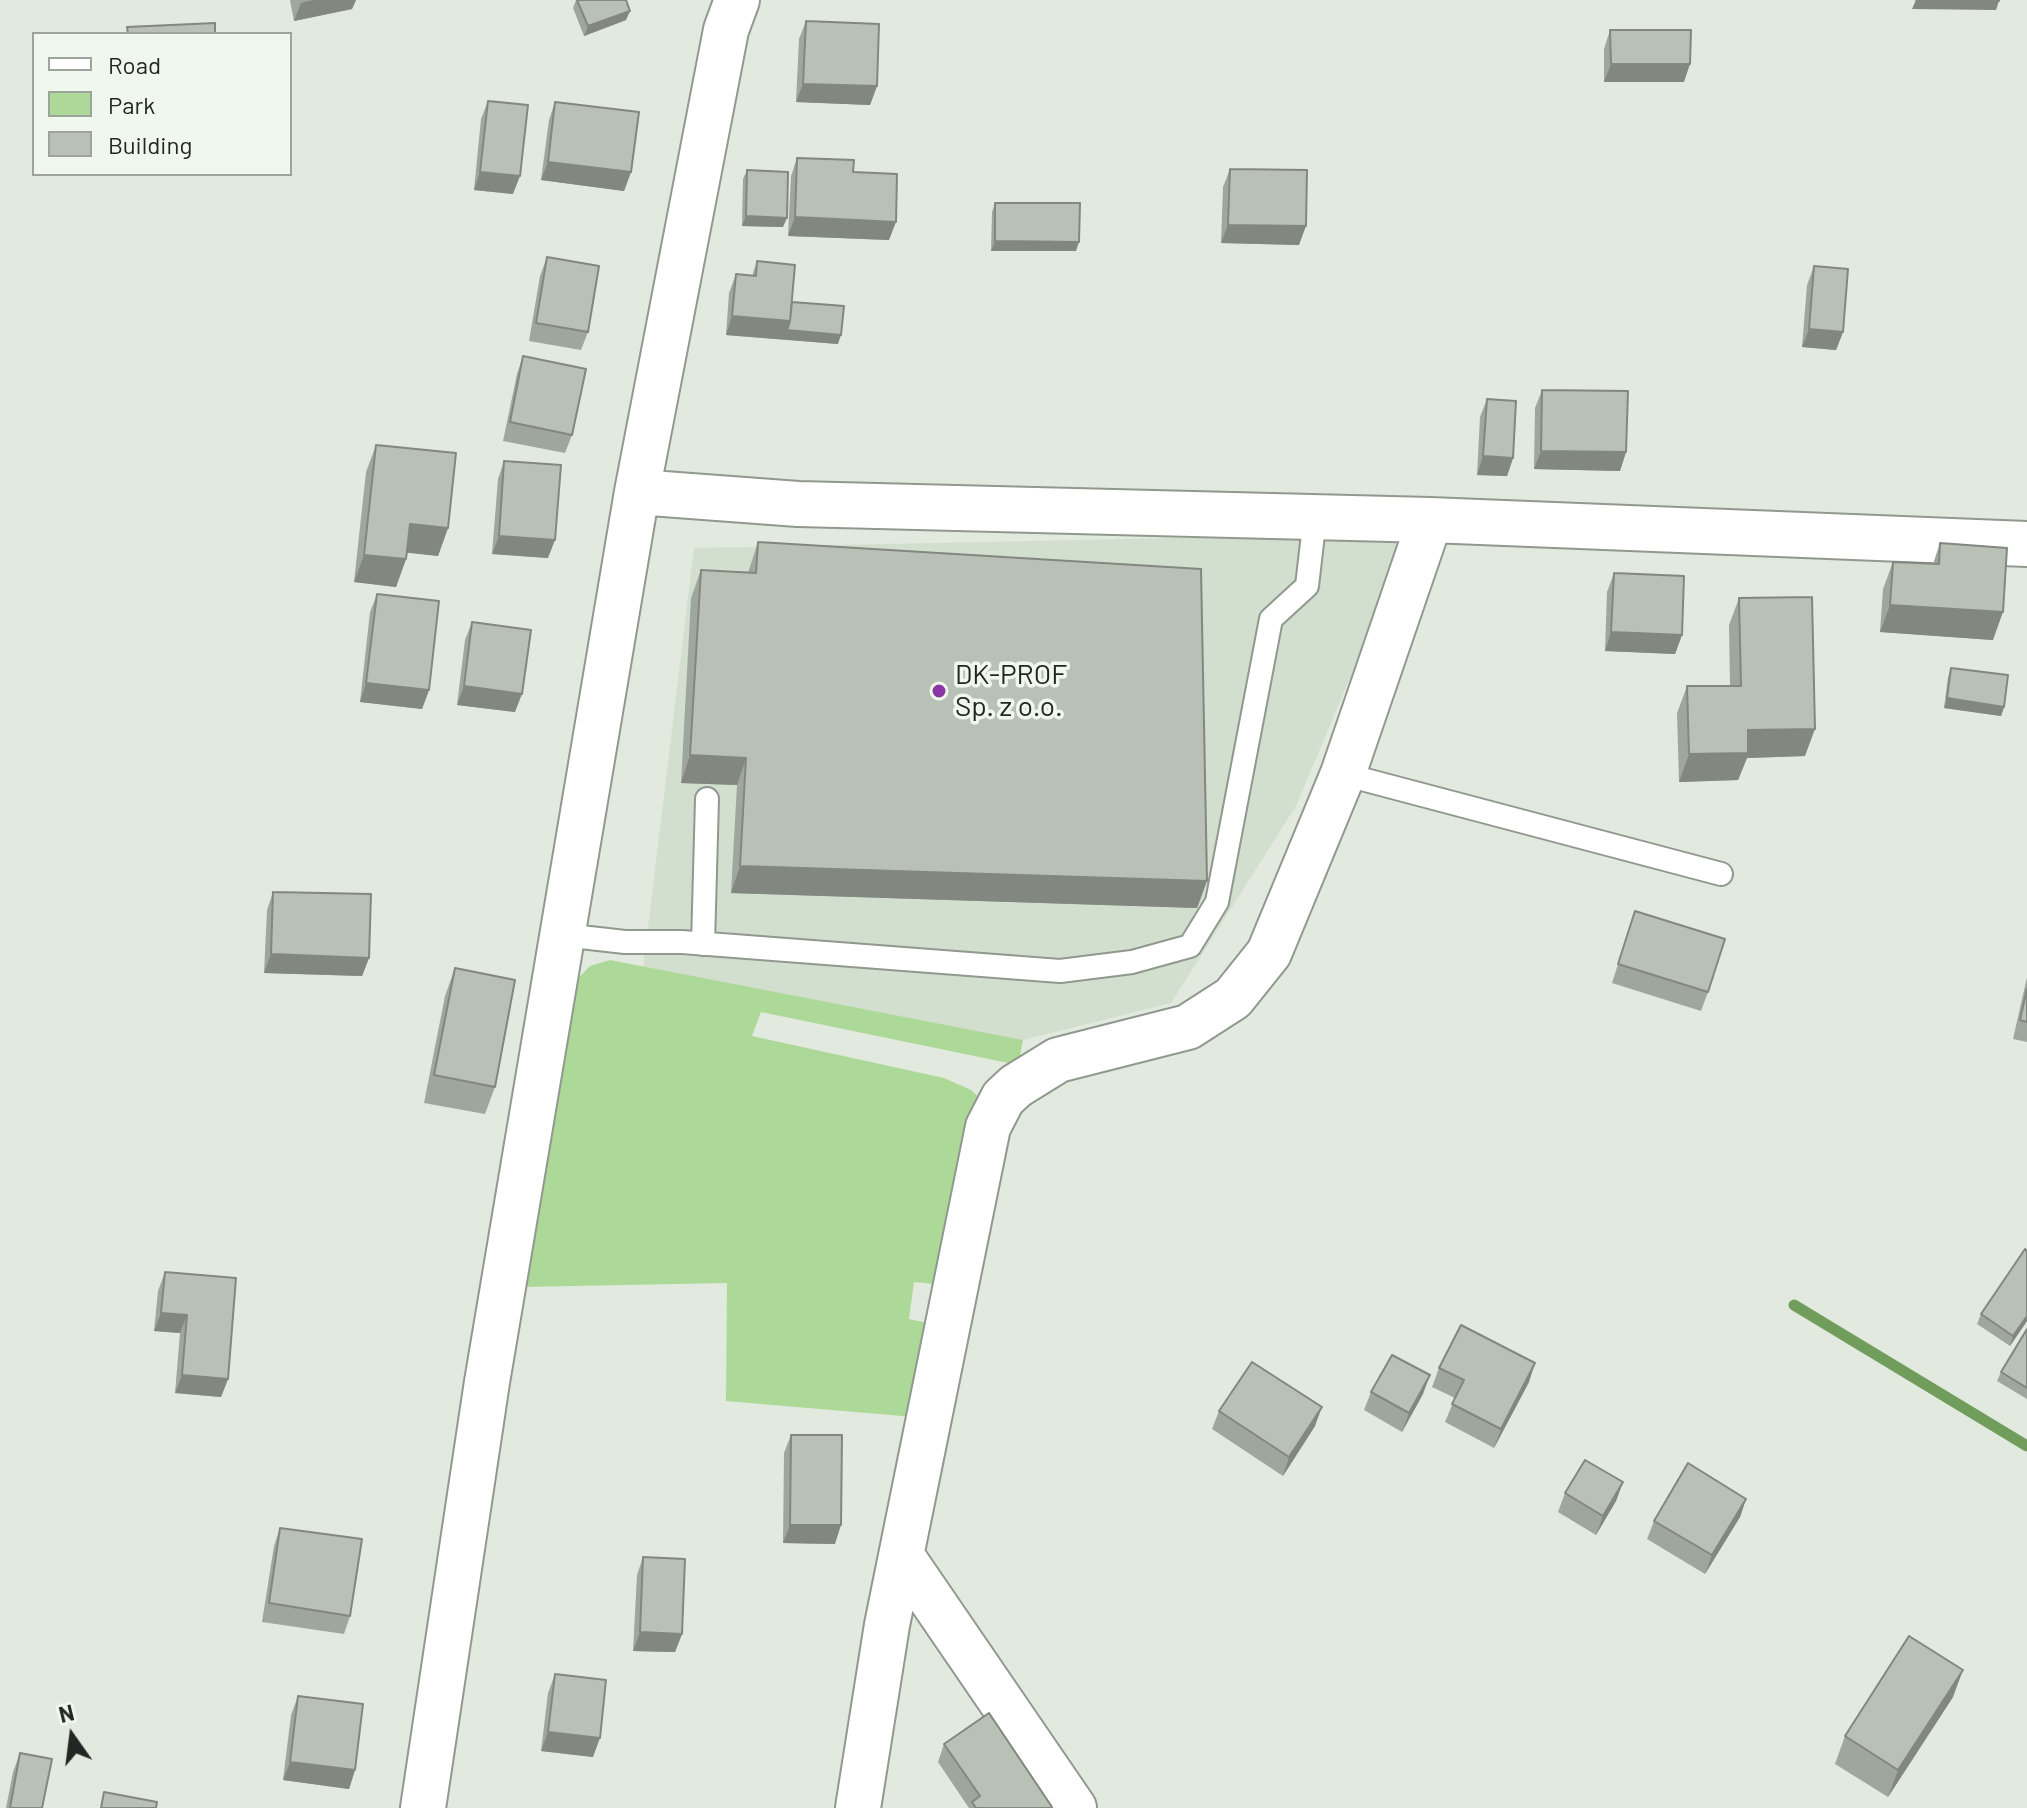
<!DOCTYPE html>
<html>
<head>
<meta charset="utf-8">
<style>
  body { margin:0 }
  #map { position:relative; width:2027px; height:1808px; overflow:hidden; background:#e2eadf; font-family:Barlow,sans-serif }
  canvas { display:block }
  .legend { position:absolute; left:32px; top:32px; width:260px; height:144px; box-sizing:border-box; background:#f0f7ec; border:2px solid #9ea39b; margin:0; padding:10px 14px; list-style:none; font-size:24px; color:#232622 }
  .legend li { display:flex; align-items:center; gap:16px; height:40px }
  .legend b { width:40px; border:2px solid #9ea39b }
  .north { position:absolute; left:32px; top:1696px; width:80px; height:80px; -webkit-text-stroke:6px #f0f7ec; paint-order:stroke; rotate:346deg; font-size:22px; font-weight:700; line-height:32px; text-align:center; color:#232622 }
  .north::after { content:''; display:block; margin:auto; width:28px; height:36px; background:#232622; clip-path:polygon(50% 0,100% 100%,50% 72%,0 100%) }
</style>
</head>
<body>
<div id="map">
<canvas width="2027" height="1808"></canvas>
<ul class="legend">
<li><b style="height:10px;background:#fff"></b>Road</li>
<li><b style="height:22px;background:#acd998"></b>Park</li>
<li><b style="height:22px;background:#b9c1b7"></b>Building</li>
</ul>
<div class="north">N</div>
</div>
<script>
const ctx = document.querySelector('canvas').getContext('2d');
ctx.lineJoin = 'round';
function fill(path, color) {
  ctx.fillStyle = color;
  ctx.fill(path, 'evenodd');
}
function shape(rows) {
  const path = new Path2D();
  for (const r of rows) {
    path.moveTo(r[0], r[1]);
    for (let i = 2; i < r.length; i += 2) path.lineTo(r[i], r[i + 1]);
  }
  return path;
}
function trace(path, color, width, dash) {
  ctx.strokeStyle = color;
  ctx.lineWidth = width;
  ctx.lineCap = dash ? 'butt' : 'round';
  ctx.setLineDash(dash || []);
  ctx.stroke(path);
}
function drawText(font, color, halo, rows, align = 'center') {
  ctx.font = font + ' Barlow,sans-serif';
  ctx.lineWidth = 7;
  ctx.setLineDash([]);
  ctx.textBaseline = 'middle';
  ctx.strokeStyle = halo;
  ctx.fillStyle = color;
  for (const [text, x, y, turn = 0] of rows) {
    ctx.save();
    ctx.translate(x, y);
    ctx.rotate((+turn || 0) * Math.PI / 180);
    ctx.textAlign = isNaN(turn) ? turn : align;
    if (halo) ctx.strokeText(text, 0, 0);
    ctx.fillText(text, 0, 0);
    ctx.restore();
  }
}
const built = shape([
  [1411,533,1296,806,1171,1003,1023,1040,643,969,694,548]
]);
const green = shape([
  [610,960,1023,1040,1018,1065,761,1012,752,1036,944,1078,971,1090,983,1101,943,1285,914,1282,909,1319,933,1324,914,1417,726,1401,727,1283,523,1287,567,990,590,966]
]);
const stream = shape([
  [1794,1305,2027,1446]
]);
const lane = shape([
  [1343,774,1721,874],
  [563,935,625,942,682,942,1060,971,1132,962,1190,946,1217,902,1271,619,1307,586,1315,517],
  [703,944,707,799]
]);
const street = shape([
  [637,492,798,504,1430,520,2027,544],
  [903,1558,1074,1808],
  [423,1808,487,1382,637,492,726,30,737,0],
  [858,1808,887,1625,988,1127,1003,1098,1016,1086,1058,1060,1188,1027,1233,998,1269,953,1343,774,1430,520]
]);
const wall = shape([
  [290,0,356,0,352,9,294,21],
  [576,0,626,0,626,20,584,36,573,8],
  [806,21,877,86,870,105,796,102,799,39],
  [1610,30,1684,82,1604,82,1604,49],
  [488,101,513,194,474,190,481,119],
  [555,102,631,172,624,191,541,180,549,120],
  [797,158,853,172,889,240,788,236,791,176],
  [1230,169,1299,245,1221,243,1223,187],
  [747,170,783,227,742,226,743,179],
  [995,203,1076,251,991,251,992,212],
  [547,257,588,332,581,350,529,341,540,276],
  [757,261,792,302,838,344,726,335,729,293,736,274,752,276],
  [1814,266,1843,332,1836,350,1802,347,1807,285],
  [523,356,572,435,565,453,503,441,517,374],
  [1542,390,1626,452,1620,471,1534,469,1535,408],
  [1487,399,1513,458,1507,476,1477,475,1480,417],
  [376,445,448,528,438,556,407,552,406,559,396,587,354,582,366,472],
  [504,461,548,558,492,554,498,479],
  [758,542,1207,881,1197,908,731,893,737,785,681,783,691,598,701,570,748,573],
  [1940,543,1993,640,1880,632,1883,589,1893,562,1933,564],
  [1614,573,1682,635,1675,654,1605,651,1607,592],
  [377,594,429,690,422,709,360,702,370,612],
  [1739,598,1805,756,1747,758,1738,780,1679,782,1677,713,1687,686,1730,686,1729,625],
  [472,622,515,712,457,705,465,640],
  [1951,668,2004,707,2001,716,1944,708,1948,677],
  [273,892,369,958,362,976,264,973,267,910],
  [1635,911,1708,992,1701,1011,1612,983],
  [455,968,495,1087,485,1114,424,1103,445,996],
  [2027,977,2027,1042,2013,1039],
  [2027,1251,2027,1321,2010,1346,1977,1324,1981,1314],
  [165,1272,228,1379,221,1397,175,1393,180,1333,154,1331,158,1291],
  [2027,1329,2027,1399,1997,1381,2001,1372],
  [1439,1368,1529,1382,1494,1448,1445,1422,1455,1398,1432,1387],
  [1371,1392,1423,1394,1402,1432,1364,1410],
  [1219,1411,1315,1426,1283,1476,1212,1429],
  [791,1435,835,1544,783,1543,784,1453],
  [1623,1482,1616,1501,1596,1535,1558,1512,1565,1493],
  [1746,1499,1740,1517,1705,1574,1647,1539,1654,1521],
  [280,1528,350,1616,344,1634,262,1622,274,1546],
  [643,1557,682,1634,675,1652,633,1651,637,1575],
  [555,1674,593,1757,541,1751,548,1693],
  [298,1696,355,1770,349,1789,283,1780,291,1715],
  [1953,1697,1888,1797,1835,1764,1845,1736],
  [944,1744,1052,1807,1052,1808,969,1808,938,1762],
  [20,1753,42,1808,6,1808,13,1772]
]);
const shadedWall = shape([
  [313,0,356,0,352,9,294,21,301,3],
  [1916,0,1999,1,1996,10,1912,9],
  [630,11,626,20,584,36,588,26],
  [1611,64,1690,64,1684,82,1604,82],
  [803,84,877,86,870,105,796,102],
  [548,162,631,172,624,191,541,180],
  [480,172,520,176,513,194,474,190],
  [746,216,787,218,783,227,742,226],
  [795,217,896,222,889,240,788,236],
  [1228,225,1306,226,1299,245,1221,243],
  [995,241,1079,242,1076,251,991,251],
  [732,316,790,321,841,335,838,344,726,335],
  [1809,329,1843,332,1836,350,1802,347],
  [1541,451,1626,452,1620,471,1534,469],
  [1483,456,1513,458,1507,476,1477,475],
  [410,524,448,528,438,556,400,552],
  [499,536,555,540,548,558,492,554],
  [364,555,406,559,396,587,354,582],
  [1890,605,2003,612,1993,640,1880,632],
  [1611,632,1682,635,1675,654,1605,651],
  [366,683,429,690,422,709,360,702],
  [464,686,522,694,515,712,457,705],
  [1947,698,2004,707,2001,716,1944,708],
  [1815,729,1805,756,1747,758,1738,780,1679,782,1689,754,1748,730],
  [690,755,746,758,737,785,681,783],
  [740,866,1207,881,1197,908,731,893],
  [271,954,369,958,362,976,264,973],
  [161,1313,187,1315,180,1333,154,1331],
  [2027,1316,2027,1321,2010,1346,2013,1336],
  [1535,1363,1529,1382,1494,1448,1501,1429],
  [182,1375,228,1379,221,1397,175,1393],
  [1430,1375,1423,1394,1402,1432,1409,1413],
  [1322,1407,1315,1426,1283,1476,1289,1457],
  [1623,1482,1616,1501,1596,1535,1603,1516],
  [1746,1499,1740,1517,1705,1574,1712,1555],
  [790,1525,841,1525,835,1544,783,1543],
  [640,1632,682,1634,675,1652,633,1651],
  [1963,1670,1953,1697,1888,1797,1898,1770],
  [548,1732,600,1738,593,1757,541,1751],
  [290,1762,355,1770,349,1789,283,1780]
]);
const building = shape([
  [577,0,626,0,630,11,588,26,577,0],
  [1916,0,1999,0,1999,1,1916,0],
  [806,21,879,24,877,86,803,84,806,21],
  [215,23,215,34,128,34,127,27,215,23],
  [1610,30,1691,30,1690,64,1611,64,1610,30],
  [488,101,528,105,520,176,480,172,488,101],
  [555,102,639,112,631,172,548,162,555,102],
  [797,158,854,160,853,172,897,174,896,222,795,217,797,158],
  [1230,169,1307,170,1306,226,1228,225,1230,169],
  [747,170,788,172,787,218,746,216,747,170],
  [995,203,1080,203,1079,242,995,241,995,203],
  [547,257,599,266,588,332,536,323,547,257],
  [757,261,795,265,790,321,732,316,736,274,756,276,757,261],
  [1814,266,1848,269,1843,332,1809,329,1814,266],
  [792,302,844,306,841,335,787,330,790,321,792,302],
  [523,356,586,369,572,435,510,422,523,356],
  [1542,390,1628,391,1626,452,1541,451,1542,390],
  [1487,399,1516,401,1513,458,1483,456,1487,399],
  [376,445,456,453,448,528,410,524,406,559,364,555,376,445],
  [504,461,561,465,555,540,499,536,504,461],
  [758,542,1201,569,1207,881,740,866,746,758,690,755,701,570,756,573,758,542],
  [1940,543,2007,548,2003,612,1890,605,1893,562,1939,564,1940,543],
  [1614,573,1684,576,1682,635,1611,632,1614,573],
  [377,594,439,601,429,690,366,683,377,594],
  [1812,597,1815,729,1748,730,1748,753,1689,754,1687,686,1741,686,1739,598,1812,597],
  [472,622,531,630,522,694,464,686,472,622],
  [1951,668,2008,675,2004,707,1947,698,1951,668],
  [273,892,371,894,369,958,271,954,273,892],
  [1635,911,1725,939,1708,992,1618,964,1635,911],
  [455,968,515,980,495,1087,434,1075,455,968],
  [2027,989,2027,1022,2020,1020,2027,989],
  [2025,1249,2027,1251,2027,1316,2013,1336,1981,1314,2025,1249],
  [165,1272,236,1278,228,1379,182,1375,187,1315,161,1313,165,1272],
  [1461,1325,1535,1363,1501,1429,1452,1404,1464,1380,1439,1368,1461,1325],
  [2027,1329,2027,1388,2001,1372,2027,1329],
  [1392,1355,1430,1375,1409,1413,1371,1392,1392,1355],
  [1252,1362,1322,1407,1289,1457,1219,1411,1252,1362],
  [791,1435,842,1435,841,1525,790,1525,791,1435],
  [1585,1460,1623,1482,1603,1516,1565,1493,1585,1460],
  [1688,1463,1746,1499,1712,1555,1654,1521,1688,1463],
  [280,1528,362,1539,350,1616,269,1603,280,1528],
  [643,1557,685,1559,682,1634,640,1632,643,1557],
  [1909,1636,1963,1670,1898,1770,1845,1736,1909,1636],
  [555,1674,606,1680,600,1738,548,1732,555,1674],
  [298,1696,363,1704,355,1770,290,1762,298,1696],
  [989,1713,1052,1807,1051,1808,976,1808,972,1802,980,1796,944,1744,989,1713],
  [20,1753,52,1759,42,1808,10,1808,20,1753],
  [104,1792,157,1802,156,1808,101,1808,104,1792]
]);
const markers = [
  [939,691,8,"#8a37a5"]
];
const poiNames = [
  ["DK-PROF",955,675],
  ["Sp. z o.o.",955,707]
];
fill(built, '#d2dece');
fill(green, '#acd998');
trace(stream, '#709d5b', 11);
trace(lane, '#91988e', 26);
trace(street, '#91988e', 48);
trace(lane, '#fff', 22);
trace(street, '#fff', 44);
fill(wall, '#9fa69d');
fill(shadedWall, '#828780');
fill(building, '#b9c1b7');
trace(building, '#828780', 2);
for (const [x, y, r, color] of markers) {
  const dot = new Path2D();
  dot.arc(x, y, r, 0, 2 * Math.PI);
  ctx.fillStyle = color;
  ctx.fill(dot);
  trace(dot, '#f0f7ec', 3);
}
drawText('28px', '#232622', '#f0f7ec', poiNames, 'left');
</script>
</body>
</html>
